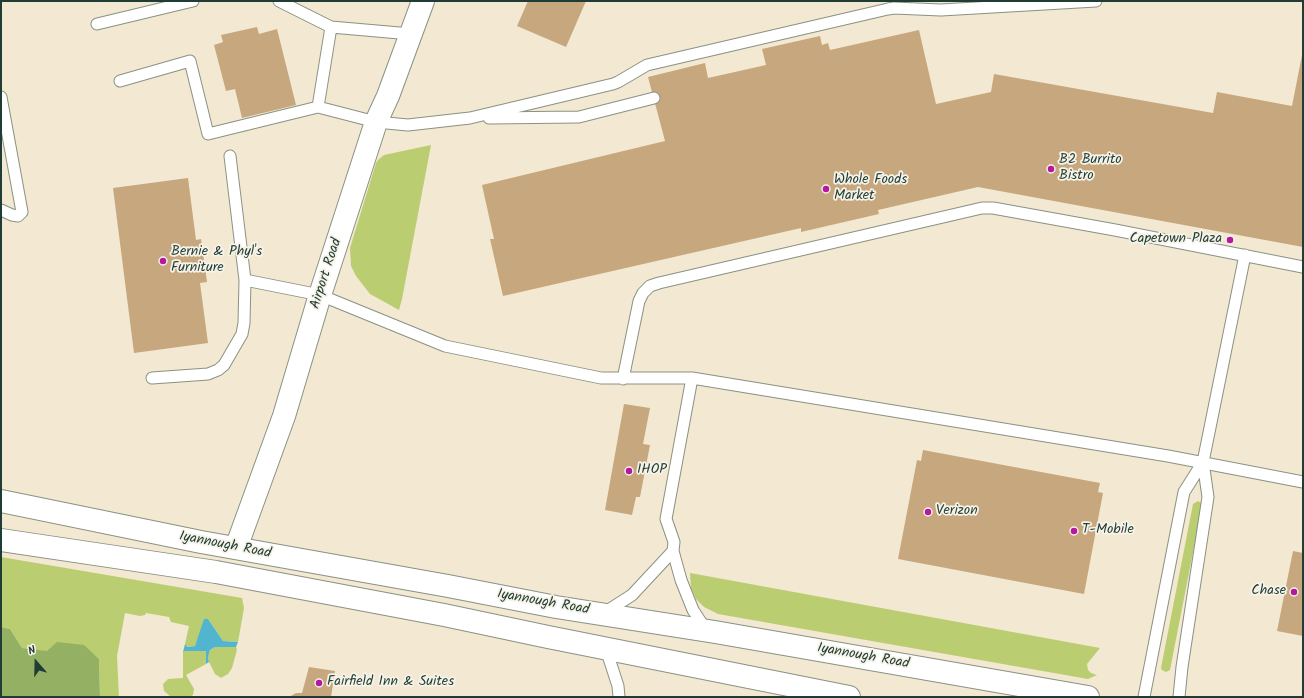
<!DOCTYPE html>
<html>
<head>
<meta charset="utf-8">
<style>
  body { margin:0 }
  #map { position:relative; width:1304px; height:698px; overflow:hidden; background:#f3e8d2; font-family:Kalam,sans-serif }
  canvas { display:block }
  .frame { position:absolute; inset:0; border:2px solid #1f3d34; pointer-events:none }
  .north { position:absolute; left:16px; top:642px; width:40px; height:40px; -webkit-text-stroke:3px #f7f3e8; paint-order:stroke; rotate:340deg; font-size:11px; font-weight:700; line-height:16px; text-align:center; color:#1f3d34 }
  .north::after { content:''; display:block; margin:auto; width:14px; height:18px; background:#1f3d34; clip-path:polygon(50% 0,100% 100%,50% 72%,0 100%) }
</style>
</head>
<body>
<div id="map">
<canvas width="1304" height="698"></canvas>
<div class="frame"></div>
<div class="north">N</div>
</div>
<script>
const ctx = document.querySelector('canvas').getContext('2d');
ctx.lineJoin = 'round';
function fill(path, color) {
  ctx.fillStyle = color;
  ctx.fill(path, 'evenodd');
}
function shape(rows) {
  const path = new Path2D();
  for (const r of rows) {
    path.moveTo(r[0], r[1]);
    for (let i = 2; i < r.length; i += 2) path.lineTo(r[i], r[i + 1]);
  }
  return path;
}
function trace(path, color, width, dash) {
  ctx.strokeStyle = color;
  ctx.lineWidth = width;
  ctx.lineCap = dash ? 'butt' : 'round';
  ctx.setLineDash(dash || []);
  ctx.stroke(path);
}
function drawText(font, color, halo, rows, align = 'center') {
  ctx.font = font + ' Kalam,sans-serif';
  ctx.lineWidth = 3.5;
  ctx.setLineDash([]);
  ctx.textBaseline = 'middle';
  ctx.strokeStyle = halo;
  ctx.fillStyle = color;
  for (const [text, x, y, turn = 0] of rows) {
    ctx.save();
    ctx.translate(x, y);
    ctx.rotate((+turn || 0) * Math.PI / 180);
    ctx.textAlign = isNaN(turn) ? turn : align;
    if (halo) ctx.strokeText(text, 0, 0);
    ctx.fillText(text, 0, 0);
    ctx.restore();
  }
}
const green = shape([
  [431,145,402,299,399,310,370,294,356,276,351,266,350,248,376,163,379,159,384,155],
  [1198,501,1201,503,1202,506,1170,670,1166,672,1162,670,1161,668,1193,504],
  [1,557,242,598,244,608,238,642,223,641,208,619,195,646,186,647,185,644,189,626,171,622,169,617,146,613,145,615,140,616,125,613,117,656,119,697,100,697,99,659,22,648,10,629,1,627],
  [690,573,1100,648,1087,664,1088,670,1091,673,1097,675,1088,679,718,614,704,607,696,599,691,588],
  [215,647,236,647,237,650,232,668,228,674,221,678,215,674,209,662,208,657,210,650],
  [185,651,206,651,206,664,186,675,194,689,193,695,189,697,171,697,164,691,163,684,168,679,183,678,183,652]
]);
const forest = shape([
  [1,627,10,629,22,648,47,651,57,642,84,645,99,659,100,697,1,697]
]);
const water = shape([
  [204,619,208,619,223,641,238,642,236,647,215,647,210,650,208,657,209,662,206,664,206,651,185,651,183,652,185,644,187,647,195,646]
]);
const building = shape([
  [528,1,586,1,566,47,517,26],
  [257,27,259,34,277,29,296,105,242,118,235,89,226,91,214,45,223,42,221,35],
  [919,30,936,104,991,92,994,74,1213,113,1217,92,1292,106,1303,50,1303,247,978,187,878,210,879,214,801,232,801,228,503,296,490,239,494,239,482,185,665,141,648,77,705,63,708,78,766,65,762,49,820,36,822,45,828,43,830,50],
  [188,178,196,240,201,239,207,282,200,283,208,343,134,353,113,188],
  [624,404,650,408,643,444,650,445,640,497,636,497,632,515,605,510],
  [923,450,1100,483,1098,492,1103,493,1084,594,898,559,917,460,921,461],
  [1293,551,1303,553,1303,636,1277,631],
  [309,667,335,671,331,697,289,697,296,693,302,693]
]);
const service = shape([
  [279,1,331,27,411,34],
  [97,24,193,1],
  [331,27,318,107,376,122,408,125,470,118,613,84,618,82,647,65,888,9,894,8,941,10,1096,1],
  [120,81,190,61,208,134,318,107],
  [1,97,22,212,18,216,12,215,1,210],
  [489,118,579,117,654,98],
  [230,156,245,280,320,295,445,346,601,378,692,378],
  [152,378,208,374,218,370,224,365,242,334,244,323,245,280],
  [623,379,639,301,643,293,650,286,659,283,982,208,993,208,1115,230,1303,267],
  [604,613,632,595,673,551],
  [706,630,693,610,681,580,673,551,674,542,666,519,692,378,1168,456,1303,482],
  [606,649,618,686,619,697],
  [1144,697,1184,492,1203,462],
  [1179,697,1182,667,1208,497,1203,462,1245,255]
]);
const tertiary = shape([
  [236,548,284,416,320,295,376,122,388,96,423,1]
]);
const primary = shape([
  [1,501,201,542,448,586,556,607,715,632,1088,697],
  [1,540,216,572,444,615,548,637,849,697]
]);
const markers = [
  [1051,169,4,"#b5179e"],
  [826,189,4,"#b5179e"],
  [1230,240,4,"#b5179e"],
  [163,261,4,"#b5179e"],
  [629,471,4,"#b5179e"],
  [928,512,4,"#b5179e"],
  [1074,531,4,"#b5179e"],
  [1294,592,4,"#b5179e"],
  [319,683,4,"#b5179e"]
];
const poiNames = [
  ["B2 Burrito",1059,161],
  ["Bistro",1059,177],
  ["Whole Foods",834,181],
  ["Market",834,197],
  ["Capetown Plaza",1222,240,"right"],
  ["Bernie & Phyl's",171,253],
  ["Furniture",171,269],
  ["IHOP",637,471],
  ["Verizon",936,512],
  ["T-Mobile",1082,531],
  ["Chase",1286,592,"right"],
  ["Fairfield Inn & Suites",327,683]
];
const streetNames = [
  ["Airport Road",327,274,-72],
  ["Iyannough Road",225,546,11],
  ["Iyannough Road",543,603,10],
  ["Iyannough Road",863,657,10]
];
fill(green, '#bbcd71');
fill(forest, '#94b063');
fill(water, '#52b5d0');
fill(building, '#c7a77e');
trace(service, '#899283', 13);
trace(tertiary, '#899283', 24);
trace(primary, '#899283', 24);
trace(service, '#fff', 11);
trace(tertiary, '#fff', 22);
trace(primary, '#fff', 22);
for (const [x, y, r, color] of markers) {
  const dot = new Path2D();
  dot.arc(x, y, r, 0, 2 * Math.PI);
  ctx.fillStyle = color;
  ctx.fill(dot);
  trace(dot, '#f7f3e8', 1.5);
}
drawText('14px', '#1f3d34', '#f7f3e8', poiNames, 'left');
drawText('14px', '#1f3d34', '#f7f3e8', streetNames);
</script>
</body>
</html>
